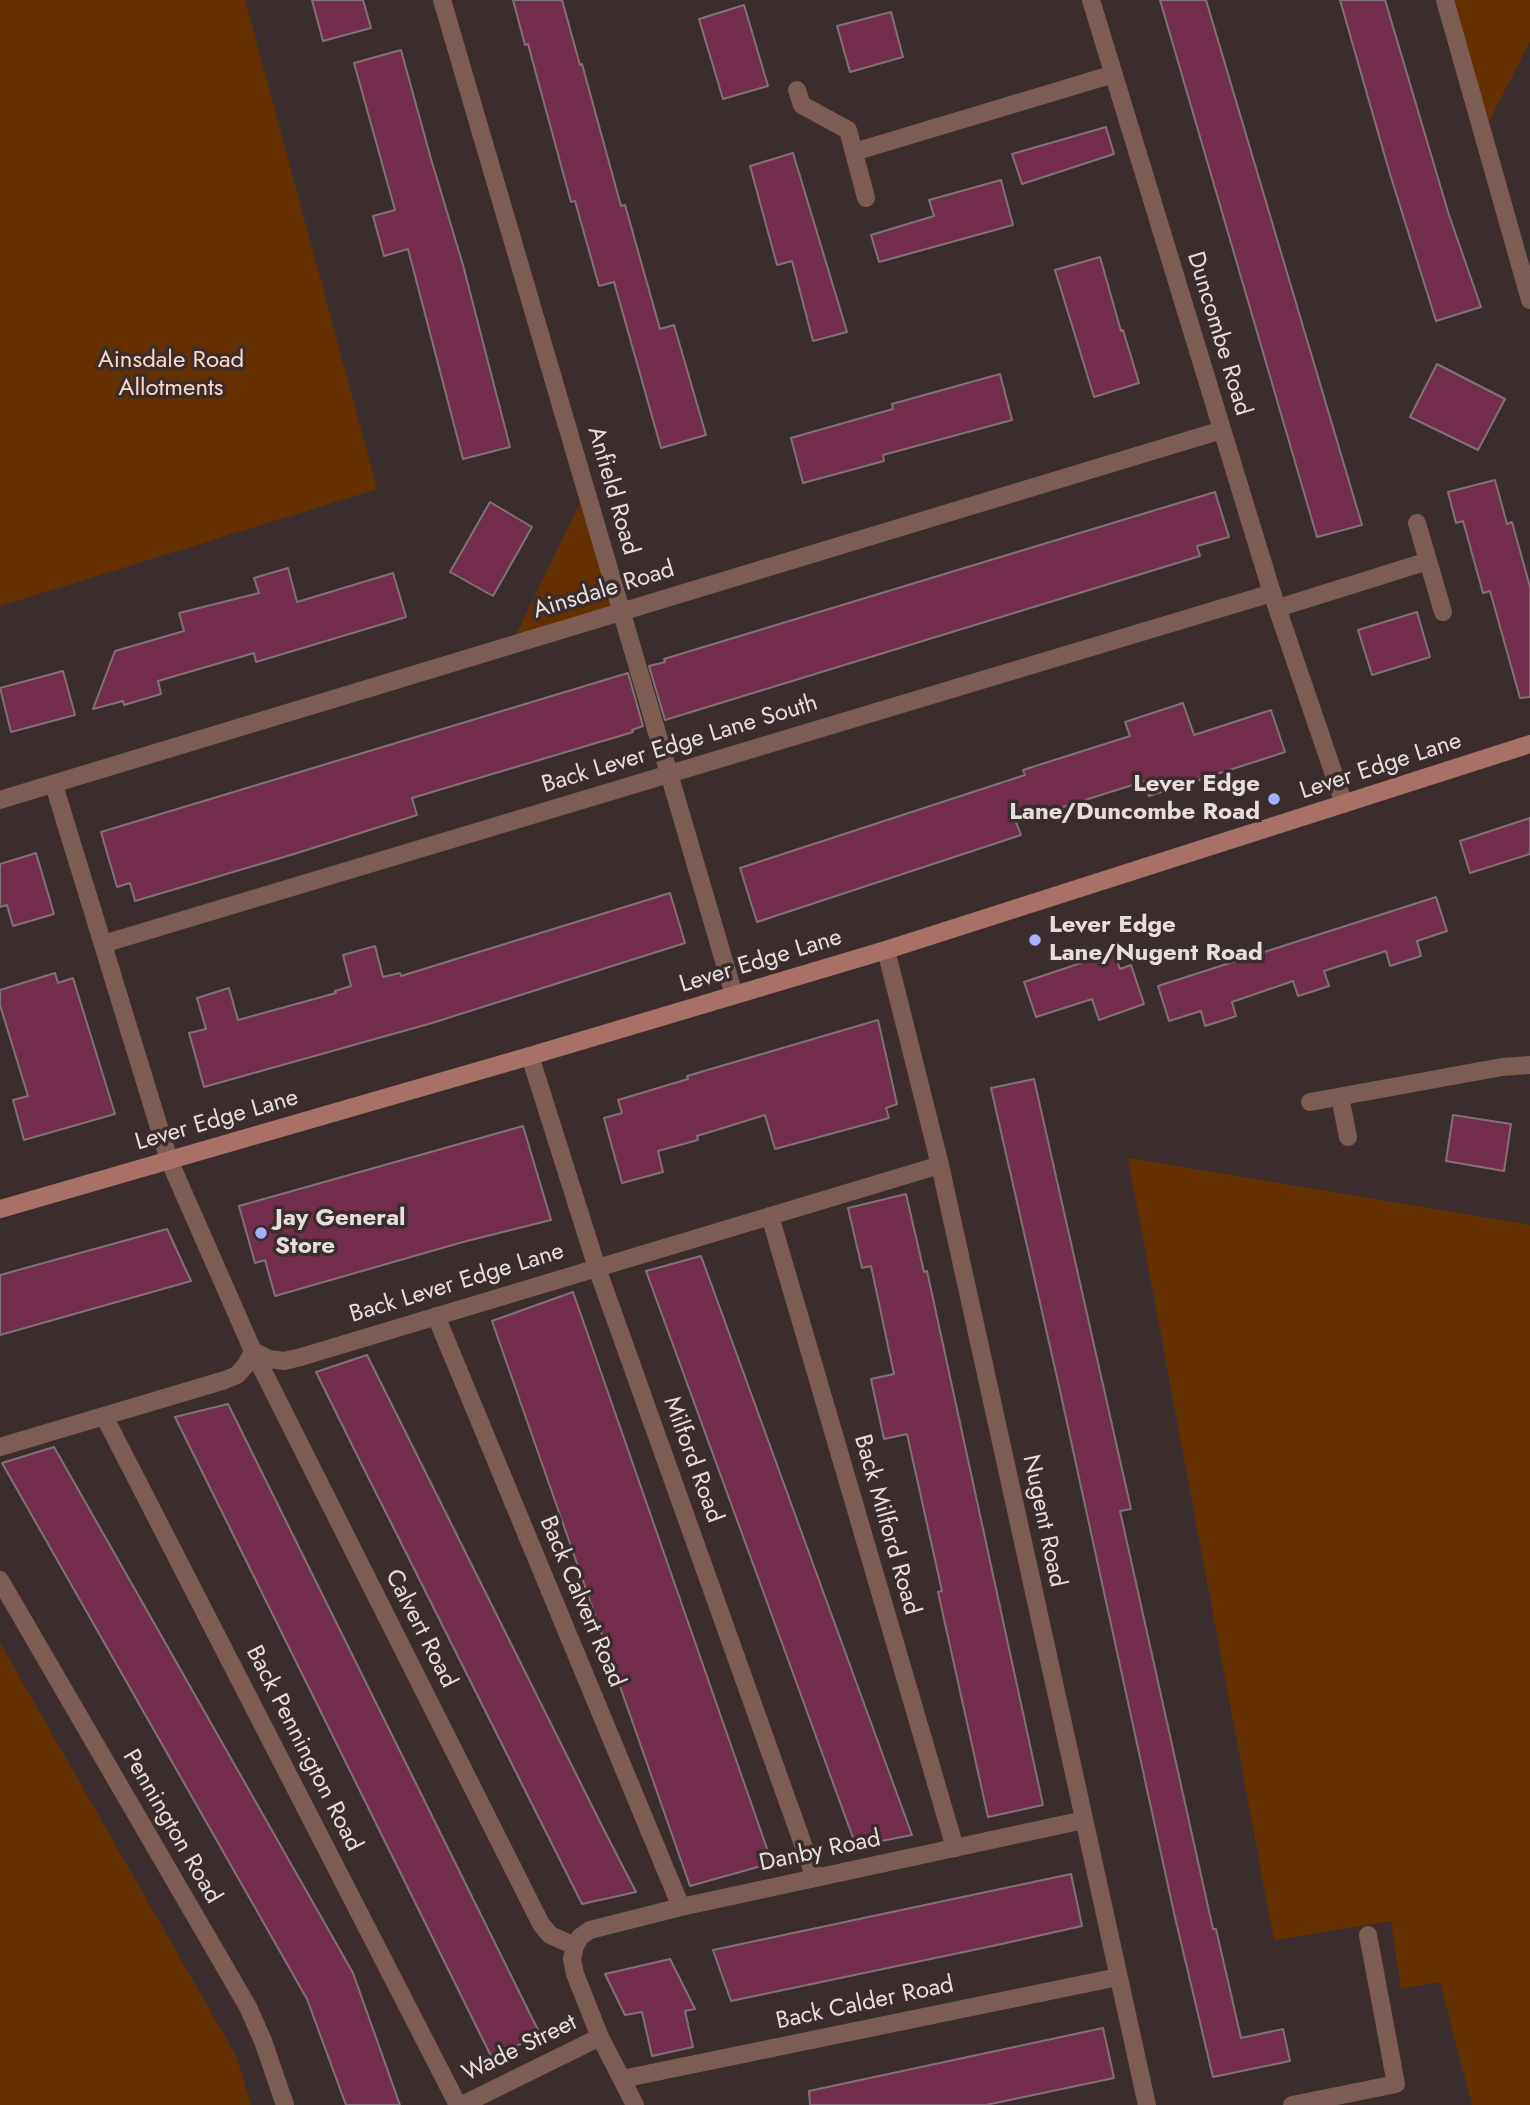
<!DOCTYPE html>
<html>
<head>
<meta charset="utf-8">
<style>
  body { margin:0 }
  canvas { display:block; background:#3b2d2e }
</style>
</head>
<body>
<canvas width="1530" height="2105"></canvas>
<script>
const ctx = document.querySelector('canvas').getContext('2d');
ctx.lineJoin = 'round';
function fill(path, color) {
  ctx.fillStyle = color;
  ctx.fill(path, 'evenodd');
}
function shape(rows) {
  const path = new Path2D();
  for (const r of rows) {
    path.moveTo(r[0], r[1]);
    for (let i = 2; i < r.length; i += 2) path.lineTo(r[i], r[i + 1]);
  }
  return path;
}
function trace(path, color, width, dash) {
  ctx.strokeStyle = color;
  ctx.lineWidth = width;
  ctx.lineCap = dash ? 'butt' : 'round';
  ctx.setLineDash(dash || []);
  ctx.stroke(path);
}
function drawText(font, color, halo, rows, align = 'center') {
  ctx.font = font + ' Jost,sans-serif';
  ctx.lineWidth = 7;
  ctx.setLineDash([]);
  ctx.textBaseline = 'middle';
  ctx.strokeStyle = halo;
  ctx.fillStyle = color;
  for (const [text, x, y, turn = 0] of rows) {
    ctx.save();
    ctx.translate(x, y);
    ctx.rotate((+turn || 0) * Math.PI / 180);
    ctx.textAlign = isNaN(turn) ? turn : align;
    if (halo) ctx.strokeText(text, 0, 0);
    ctx.fillText(text, 0, 0);
    ctx.restore();
  }
}
const green = shape([
  [0,0,245,0,377,489,0,606],
  [1444,0,1530,0,1530,41,1483,133],
  [586,491,622,611,511,645],
  [1128,1158,1530,1225,1530,2105,1472,2105,1440,1982,1401,1989,1391,1921,1274,1940],
  [0,1643,236,2056,251,2105,0,2105]
]);
const building = shape([
  [312,0,363,0,371,28,323,41,312,0],
  [513,0,562,0,580,65,582,64,621,206,625,205,660,329,674,325,706,435,661,448,614,282,599,286,575,201,571,202,528,44,525,45,513,0],
  [1160,0,1206,0,1362,525,1317,537,1160,0],
  [1340,0,1385,0,1449,215,1481,307,1436,321,1390,174,1340,0],
  [744,5,768,86,723,99,699,19,744,5],
  [891,12,903,57,850,72,837,26,891,12],
  [401,50,431,159,463,265,510,447,463,459,408,249,384,256,373,216,395,210,354,63,401,50],
  [1106,127,1114,154,1022,184,1012,154,1106,127],
  [793,153,847,332,813,341,792,261,777,265,750,166,793,153],
  [1001,180,1013,225,879,262,871,235,934,216,929,200,1001,180],
  [1100,257,1121,331,1123,330,1139,383,1094,397,1055,270,1100,257],
  [1437,364,1505,399,1478,450,1410,417,1437,364],
  [1000,374,1012,420,883,455,884,461,803,483,791,438,893,409,892,404,1000,374],
  [1495,480,1507,524,1512,522,1530,587,1530,697,1520,698,1490,591,1483,593,1463,521,1456,523,1448,492,1495,480],
  [1215,492,1229,537,1197,546,1200,556,665,720,649,666,665,662,664,659,1215,492],
  [490,502,532,527,493,596,450,572,490,502],
  [288,568,297,602,393,573,406,617,256,662,254,653,158,681,161,694,124,705,123,701,93,709,115,651,184,631,179,613,259,593,254,578,288,568],
  [1417,612,1430,657,1372,675,1358,630,1417,612],
  [63,671,75,715,11,732,0,688,63,671],
  [628,673,643,726,632,730,633,732,412,798,417,815,294,854,135,901,130,883,117,887,101,832,628,673],
  [1183,703,1194,735,1271,710,1285,752,1149,796,1145,781,1016,822,1021,835,757,922,740,868,1025,775,1023,770,1130,736,1125,722,1183,703],
  [1530,818,1530,854,1470,873,1460,841,1530,818],
  [36,853,54,914,13,926,7,905,0,907,0,864,36,853],
  [670,893,685,943,432,1023,204,1087,189,1033,206,1029,197,998,229,988,238,1020,336,993,335,991,351,986,343,955,375,946,383,977,400,973,401,976,670,893],
  [1436,897,1447,931,1417,941,1421,956,1390,966,1386,951,1324,971,1329,986,1314,991,1298,996,1293,981,1232,1002,1236,1016,1221,1021,1205,1026,1201,1011,1169,1021,1158,986,1436,897],
  [1114,952,1120,969,1131,965,1144,1004,1099,1020,1092,999,1036,1017,1024,982,1114,952],
  [55,973,58,983,73,978,115,1114,24,1140,13,1100,28,1096,0,1005,0,990,55,973],
  [878,1020,897,1104,886,1108,889,1118,775,1149,765,1115,697,1136,698,1140,658,1151,663,1172,622,1183,604,1118,622,1113,618,1100,688,1079,687,1076,878,1020],
  [1034,1079,1131,1509,1120,1511,1213,1929,1216,1929,1241,2038,1283,2029,1290,2061,1213,2077,1174,1913,1059,1386,991,1088,1034,1079],
  [1453,1115,1511,1124,1504,1171,1446,1161,1453,1115],
  [523,1126,551,1220,463,1242,275,1296,265,1260,255,1263,239,1206,523,1126],
  [906,1194,924,1272,927,1271,1043,1805,988,1817,938,1592,942,1591,907,1434,884,1439,871,1379,894,1374,871,1266,862,1268,848,1208,906,1194],
  [167,1229,191,1281,0,1335,0,1275,167,1229],
  [701,1256,832,1616,912,1835,856,1846,790,1665,646,1271,701,1256],
  [573,1292,772,1863,690,1886,492,1321,573,1292],
  [367,1355,603,1828,636,1892,582,1904,356,1453,316,1372,367,1355],
  [228,1404,540,2034,492,2058,175,1417,228,1404],
  [54,1447,353,1973,400,2105,346,2105,307,1999,2,1463,54,1447],
  [1071,1874,1082,1926,997,1945,731,2001,713,1950,1071,1874],
  [670,1959,695,2009,685,2011,693,2047,652,2056,642,2012,625,2015,605,1974,670,1959],
  [1103,2028,1114,2078,986,2105,810,2105,809,2091,1103,2028]
]);
const lane = shape([
  [103,944,1272,593],
  [169,1160,253,1351],
  [770,1216,955,1848],
  [436,1316,681,1907],
  [253,1351,269,1359,284,1361,301,1357,940,1165],
  [104,1416,458,2105],
  [0,1447,225,1380,237,1375,246,1365,253,1351],
  [622,2079,1118,1977],
  [1292,2105,1396,2084,1368,1935]
]);
const street = shape([
  [442,0,734,995],
  [1091,0,1272,593,1344,804],
  [1445,0,1530,300],
  [797,90,802,105,848,130,866,198],
  [854,152,1114,74],
  [1417,523,1443,612],
  [1278,608,1428,561],
  [54,785,169,1160],
  [0,800,1222,430],
  [886,950,940,1165,1147,2105],
  [530,1056,597,1268,815,1878],
  [1340,1097,1348,1137],
  [1310,1102,1502,1067,1530,1065],
  [253,1351,541,1924,550,1935,575,1946],
  [0,1580,248,2007,263,2041,285,2105],
  [462,2105,600,2037],
  [635,2105,600,2037,575,1974,572,1959,575,1946,580,1937,590,1930,681,1907,1084,1820]
]);
const secondary = shape([
  [0,1209,530,1056,886,950,1530,744]
]);
const markers = [
  [1274,799,7,"#a4b2fc"],
  [1035,940,7,"#a4b2fc"],
  [261,1233,7,"#a4b2fc"]
];
const streetNames = [
  ["Duncombe Road",1218,334,73],
  ["Anfield Road",612,491,74],
  ["Ainsdale Road",604,591,-17],
  ["Back Lever Edge Lane South",680,745,-17],
  ["Lever Edge Lane",1381,767,-18],
  ["Lever Edge Lane",761,962,-17],
  ["Lever Edge Lane",217,1121,-16],
  ["Back Lever Edge Lane",457,1284,-17],
  ["Milford Road",692,1460,70],
  ["Nugent Road",1043,1521,78],
  ["Back Milford Road",886,1525,74],
  ["Back Calvert Road",581,1602,67],
  ["Calvert Road",420,1629,63],
  ["Back Pennington Road",303,1749,63],
  ["Pennington Road",171,1827,60],
  ["Danby Road",820,1852,-12],
  ["Back Calder Road",865,2004,-12],
  ["Wade Street",520,2049,-26]
];
const parkNames = [
  ["Ainsdale Road",171,361],
  ["Allotments",171,389]
];
const poiNames = [
  ["Lever Edge",1260,785,"right"],
  ["Lane/Duncombe Road",1260,813,"right"],
  ["Lever Edge",1049,926],
  ["Lane/Nugent Road",1049,954],
  ["Jay General",275,1219],
  ["Store",275,1247]
];
fill(green, '#653000');
fill(building, '#742e4d');
trace(building, '#807176', 2);
trace(lane, '#7d5c53', 18);
trace(street, '#7d5c53', 18);
trace(secondary, '#a77265', 18);
for (const [x, y, r, color] of markers) {
  const dot = new Path2D();
  dot.arc(x, y, r, 0, 2 * Math.PI);
  ctx.fillStyle = color;
  ctx.fill(dot);
  trace(dot, '#3b2d2e', 2.5);
}
drawText('24px', '#e6dddd', '#3b2d2e', streetNames);
drawText('24px', '#fed8c0', '#3b2d2e', parkNames);
drawText('bold 24px', '#e6dddd', '#3b2d2e', poiNames, 'left');
</script>
</body>
</html>
